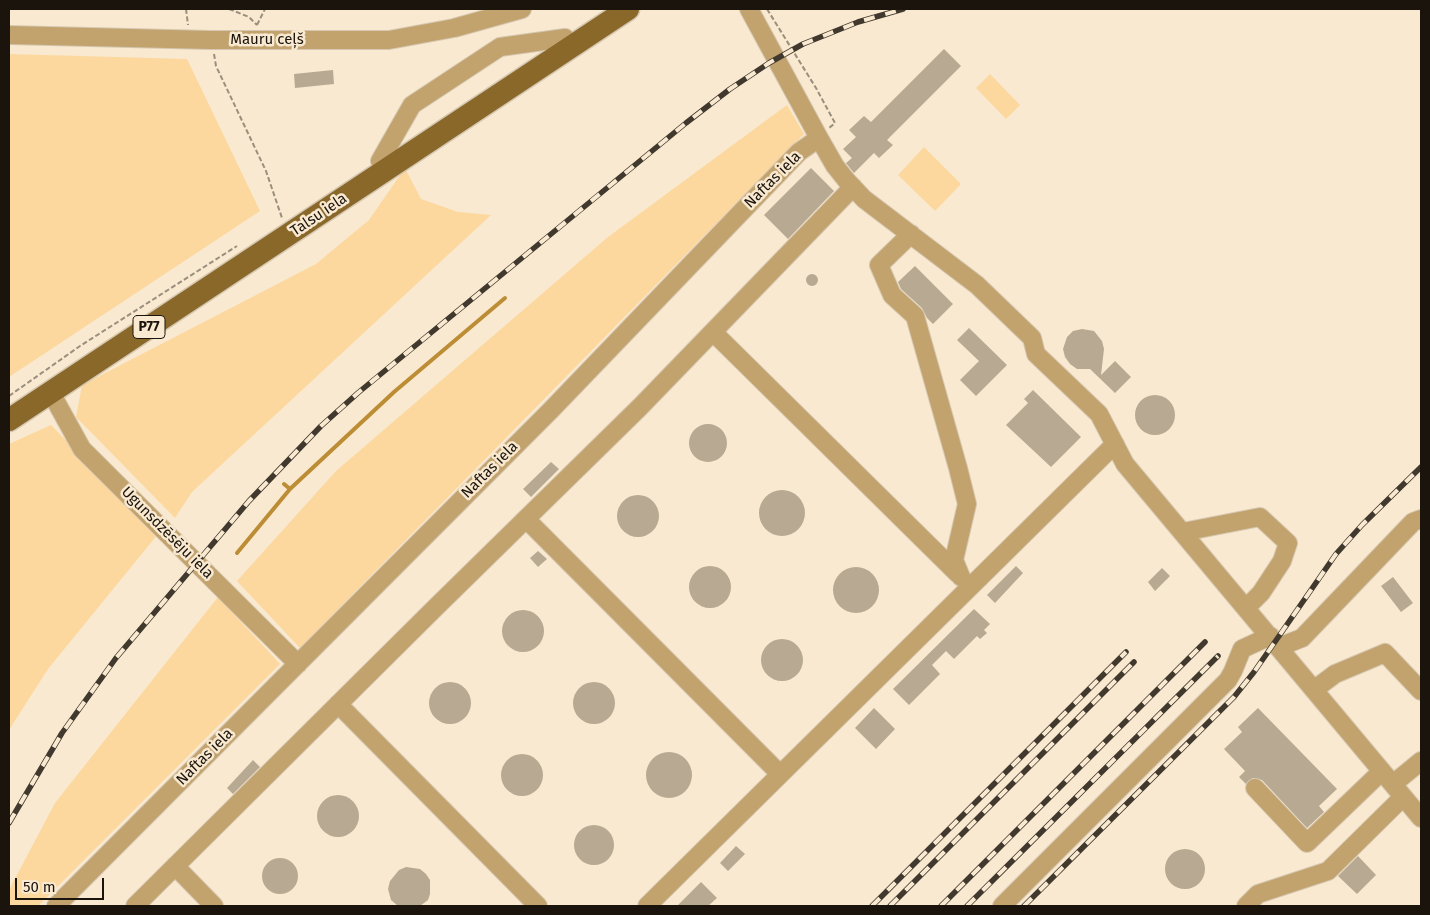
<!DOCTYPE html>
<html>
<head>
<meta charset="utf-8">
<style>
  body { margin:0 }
  #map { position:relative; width:1430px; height:915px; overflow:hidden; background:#f9e9d0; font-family:"Fira Sans",sans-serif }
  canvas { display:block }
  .frame { position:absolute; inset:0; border:10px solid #1a140c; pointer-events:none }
  .scale { position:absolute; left:15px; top:878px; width:89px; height:22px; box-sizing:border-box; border:2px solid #1a140c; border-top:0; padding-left:6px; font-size:15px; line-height:18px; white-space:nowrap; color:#1a140c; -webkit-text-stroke:4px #f9e9d0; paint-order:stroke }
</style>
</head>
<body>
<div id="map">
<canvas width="1430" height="915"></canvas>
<div class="frame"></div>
<div class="scale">50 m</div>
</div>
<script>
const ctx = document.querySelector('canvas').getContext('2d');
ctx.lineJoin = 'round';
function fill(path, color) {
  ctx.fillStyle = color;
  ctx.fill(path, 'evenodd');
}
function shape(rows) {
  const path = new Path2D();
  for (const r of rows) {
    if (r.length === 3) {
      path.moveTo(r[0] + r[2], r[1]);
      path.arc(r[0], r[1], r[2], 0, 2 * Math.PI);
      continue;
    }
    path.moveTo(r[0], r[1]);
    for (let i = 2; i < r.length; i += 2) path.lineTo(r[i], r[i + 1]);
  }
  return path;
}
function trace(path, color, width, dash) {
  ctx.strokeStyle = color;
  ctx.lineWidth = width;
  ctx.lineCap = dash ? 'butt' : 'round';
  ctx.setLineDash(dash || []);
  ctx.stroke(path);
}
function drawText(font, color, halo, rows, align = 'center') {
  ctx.font = font + ' "Fira Sans",sans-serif';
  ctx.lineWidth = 5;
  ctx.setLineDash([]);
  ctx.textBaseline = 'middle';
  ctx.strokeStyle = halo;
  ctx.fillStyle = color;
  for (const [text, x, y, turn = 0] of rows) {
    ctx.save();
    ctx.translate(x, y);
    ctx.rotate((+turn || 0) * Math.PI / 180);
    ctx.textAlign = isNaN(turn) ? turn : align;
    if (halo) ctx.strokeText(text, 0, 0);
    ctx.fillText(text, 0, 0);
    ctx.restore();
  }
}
const green = shape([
  [9,54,187,59,260,211,9,377],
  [990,74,1020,105,1006,119,976,88],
  [787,105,804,134,300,648,237,581,336,471,608,237],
  [924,147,961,184,935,211,898,175],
  [405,168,421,199,458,212,491,215,192,492,175,518,76,417,82,385,316,264,369,220],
  [51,425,158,534,48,669,9,730,9,444],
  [218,597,280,664,38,906,9,906,9,890,55,803]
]);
const stream = shape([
  [284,484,290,489],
  [237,553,290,489,394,392,505,298]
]);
const building = shape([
  [944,49,961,66,887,140,893,145,879,158,874,153,854,173,846,163,852,158,843,149,856,137,849,130,864,116,871,122],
  [333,70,334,84,295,88,294,74],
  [811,168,834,191,788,239,764,215],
  [915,266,953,304,933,324,927,318,922,308,901,289,898,282],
  [812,280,6],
  [969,328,1007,365,976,396,960,380,979,361,957,340],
  [1082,329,1094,331,1102,341,1104,349,1101,375,1115,361,1131,377,1115,393,1090,369,1077,369,1070,364,1065,357,1063,349,1067,337,1073,331],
  [1033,390,1081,437,1051,467,1006,425,1028,403,1024,399],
  [1155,415,20],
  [708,443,19],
  [551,462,559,469,531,497,523,489],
  [782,513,23],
  [638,516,21],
  [538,551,547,559,538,567,530,558],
  [710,587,21],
  [1016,566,1023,573,995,603,987,595],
  [856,590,23],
  [1162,568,1170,576,1155,591,1148,582],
  [1393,577,1413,603,1401,612,1381,586],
  [974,609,990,624,984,630,987,633,980,639,977,636,954,659,946,651,932,665,940,674,909,705,893,689],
  [523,631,21],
  [782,660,21],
  [450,703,21],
  [594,703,21],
  [874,708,895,729,876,749,855,728],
  [1258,708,1337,789,1319,806,1324,812,1307,828,1262,780,1253,778,1246,784,1239,777,1245,771,1224,749,1242,732,1238,727],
  [669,775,23],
  [522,775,21],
  [253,760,260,767,233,794,227,788],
  [338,816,21],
  [594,845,20],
  [736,846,745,854,728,871,720,863],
  [1185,869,20],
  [1358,856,1376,875,1357,894,1338,876],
  [280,876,18],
  [406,867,420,869,426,874,430,880,430,894,428,900,420,906,398,906,391,900,388,889,390,881,399,870],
  [701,882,717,898,708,906,677,906]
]);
const path = shape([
  [186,9,188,25],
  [229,9,249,17,257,25],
  [767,9,816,88,835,123,829,128],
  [257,25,265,9],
  [214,54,216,66,266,171,282,218],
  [9,396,80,346,237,246]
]);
const minor = shape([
  [9,35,210,40,389,40,454,28,522,9],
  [819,138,835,166,847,181,864,199,977,285,1032,338,1036,354,1099,414,1125,464,1421,818],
  [385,170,380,161,412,105,500,47,565,38,571,47],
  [911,234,879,265,892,295,915,316,958,468,967,504,954,560,961,577],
  [713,332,958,574],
  [50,391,82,449,298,664],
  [526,519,780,774],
  [1183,532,1260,517,1288,543,1282,561,1261,593,1246,608],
  [1279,647,1302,638,1413,522,1421,519],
  [1315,689,1335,674,1385,653,1421,691],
  [338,704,538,906],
  [1393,784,1421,761],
  [1255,788,1307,843,1382,771],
  [175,866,214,906],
  [56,906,551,410,799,152,819,138,749,9],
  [135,906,435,608,640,407,853,187],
  [647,906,1115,444],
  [1002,906,1228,680,1233,671,1242,649,1270,636],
  [1246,906,1258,894,1328,871,1403,797]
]);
const major = shape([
  [9,420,628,9]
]);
const rail = shape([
  [9,823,62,733,116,658,249,501,321,426,359,392,686,123,730,89,769,63,803,44,858,22,903,9],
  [872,906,1126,652],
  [890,906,1134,662],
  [941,906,1205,642],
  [967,906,1218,656],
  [1024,906,1234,697,1254,672,1336,554,1362,525,1421,467]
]);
const shields = [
  [149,327,32]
];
const shieldNames = [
  ["P77",149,327]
];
const streetNames = [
  ["Mauru ceļš",267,40],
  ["Naftas iela",773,180,-45],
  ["Talsu iela",319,215,-34],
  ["Naftas iela",490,470,-45],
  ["Ugunsdzēsēju iela",167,533,45],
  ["Naftas iela",205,757,-45]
];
fill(green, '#fcd89e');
trace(stream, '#bc8d35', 4);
fill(building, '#b8a992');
trace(minor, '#d5c7b1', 20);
trace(major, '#d5c7b1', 25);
trace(path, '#9a8f7d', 2, [5, 2.5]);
trace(minor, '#c2a26d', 18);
trace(major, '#8a682a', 22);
trace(rail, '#41392e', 5.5);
trace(rail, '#f9e9d0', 4, [11]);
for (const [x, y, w] of shields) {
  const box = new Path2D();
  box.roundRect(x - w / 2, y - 11.5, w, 23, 4);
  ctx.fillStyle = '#f9e9d0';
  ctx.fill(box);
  trace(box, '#1a140c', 1);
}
drawText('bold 14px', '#1a140c', null, shieldNames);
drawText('15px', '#1a140c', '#f9e9d0', streetNames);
</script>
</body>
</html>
